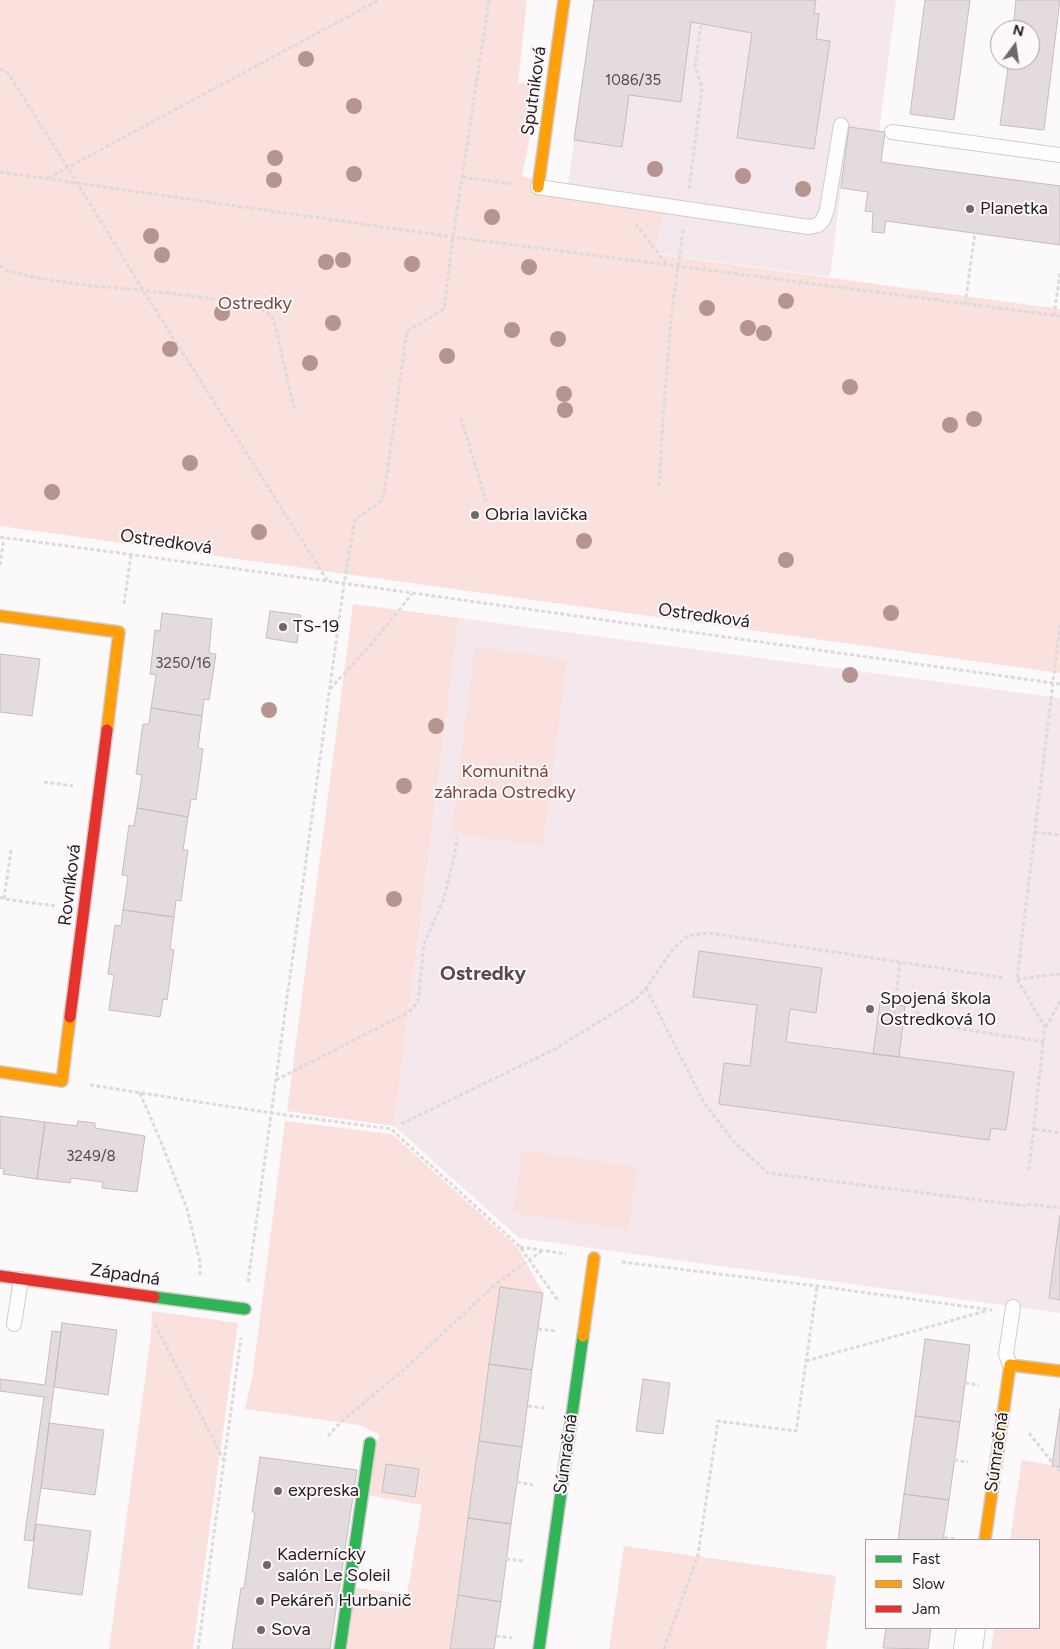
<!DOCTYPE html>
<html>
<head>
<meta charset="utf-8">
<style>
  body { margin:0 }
  #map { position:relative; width:1060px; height:1649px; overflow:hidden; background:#fcf9fa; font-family:Figtree,sans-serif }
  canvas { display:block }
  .legend { position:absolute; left:865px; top:1539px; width:175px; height:90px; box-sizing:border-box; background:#fdf8fa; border:1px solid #a6a0a2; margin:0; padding:6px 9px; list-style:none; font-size:15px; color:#241c1f }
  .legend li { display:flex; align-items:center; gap:10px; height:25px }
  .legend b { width:25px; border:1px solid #a6a0a2 }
  .north { position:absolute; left:990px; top:20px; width:50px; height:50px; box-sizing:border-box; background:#fdf8fa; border:1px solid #a6a0a2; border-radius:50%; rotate:14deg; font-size:14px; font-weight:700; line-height:20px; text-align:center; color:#241c1f }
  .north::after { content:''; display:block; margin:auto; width:18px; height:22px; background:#70696c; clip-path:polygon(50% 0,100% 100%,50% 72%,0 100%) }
</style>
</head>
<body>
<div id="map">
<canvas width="1060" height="1649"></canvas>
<ul class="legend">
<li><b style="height:6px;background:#30b455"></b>Fast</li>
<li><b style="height:6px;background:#ff9f0a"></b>Slow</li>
<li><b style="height:6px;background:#e5322d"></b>Jam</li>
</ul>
<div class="north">N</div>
</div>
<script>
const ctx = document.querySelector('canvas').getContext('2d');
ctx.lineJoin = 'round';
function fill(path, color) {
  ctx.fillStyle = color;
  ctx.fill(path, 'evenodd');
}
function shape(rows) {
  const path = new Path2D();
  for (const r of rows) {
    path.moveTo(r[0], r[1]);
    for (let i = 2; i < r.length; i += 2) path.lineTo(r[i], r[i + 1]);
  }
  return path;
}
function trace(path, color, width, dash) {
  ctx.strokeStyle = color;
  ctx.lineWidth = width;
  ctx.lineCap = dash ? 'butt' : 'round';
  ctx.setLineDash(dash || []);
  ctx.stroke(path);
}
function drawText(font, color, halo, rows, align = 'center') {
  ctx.font = font + ' Figtree,sans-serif';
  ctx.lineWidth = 4;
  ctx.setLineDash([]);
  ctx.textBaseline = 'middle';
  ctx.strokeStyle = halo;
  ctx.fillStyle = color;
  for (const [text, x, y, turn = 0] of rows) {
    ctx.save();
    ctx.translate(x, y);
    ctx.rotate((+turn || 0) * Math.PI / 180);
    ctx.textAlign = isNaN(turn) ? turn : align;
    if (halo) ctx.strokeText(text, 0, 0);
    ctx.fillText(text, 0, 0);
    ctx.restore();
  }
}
const built = shape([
  [594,0,896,0,879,131,849,127,830,277,560,241],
  [459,618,1060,698,1060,1313,519,1238,394,1126]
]);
const green = shape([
  [0,0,527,0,518,83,540,85,522,176,664,211,654,254,1060,309,1060,673,0,526],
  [353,604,459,618,394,1126,287,1111],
  [475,647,567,659,543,846,451,833],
  [285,1121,392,1134,518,1248,543,1293,500,1287,450,1649,344,1649,352,1587,407,1595,422,1505,367,1495,379,1434,359,1425,245,1409,253,1373],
  [522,1150,638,1167,628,1230,513,1213],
  [152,1311,238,1323,193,1649,109,1649,151,1334],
  [1022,1460,1060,1467,1060,1649,991,1649,994,1628,1039,1628,1039,1540,1010,1540],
  [624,1546,836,1576,826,1649,609,1649]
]);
const building = shape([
  [594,0,816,0,814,13,819,14,816,39,830,41,814,149,737,138,752,33,691,22,681,102,629,95,622,147,574,140,594,0],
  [925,0,970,0,954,120,910,114,925,0],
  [1016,0,1060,0,1044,130,1000,125,1009,60,1030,60,1030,30,1013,30,1016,0],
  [849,127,885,132,881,162,1060,186,1060,245,886,221,884,233,872,232,873,212,865,211,868,192,841,188,849,127],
  [270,611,301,615,297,643,266,638,270,611],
  [162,613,212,619,209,653,216,654,209,700,204,699,202,716,151,708,156,675,150,674,155,630,160,631,162,613],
  [0,654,40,659,32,716,0,712,0,654],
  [151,708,202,716,198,748,203,749,196,800,191,799,188,817,137,808,142,775,136,774,143,724,149,724,151,708],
  [137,808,188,817,183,850,188,850,181,901,176,900,174,917,123,910,128,876,122,875,129,825,134,826,137,808],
  [123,910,174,917,170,949,174,950,167,1000,163,999,160,1017,109,1010,114,975,108,974,115,925,121,926,123,910],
  [699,951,822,968,816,1013,790,1009,786,1042,1014,1072,1006,1130,991,1128,989,1140,719,1104,724,1063,750,1066,757,1005,693,997,699,951],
  [880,1003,905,1006,899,1057,873,1054,880,1003],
  [0,1116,45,1122,37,1179,3,1174,4,1169,0,1168,0,1116],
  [78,1121,95,1123,95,1128,145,1136,137,1192,102,1188,103,1182,71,1178,70,1183,37,1179,45,1122,77,1126,78,1121],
  [1060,1216,1060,1300,1049,1298,1060,1216],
  [500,1287,543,1293,532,1370,489,1364,500,1287],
  [62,1323,117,1330,108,1395,54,1387,62,1323],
  [52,1331,61,1332,41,1488,33,1541,24,1540,44,1397,0,1391,0,1379,45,1385,52,1331],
  [925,1339,970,1345,960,1422,915,1416,925,1339],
  [489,1364,532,1370,522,1447,479,1441,489,1364],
  [643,1379,670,1383,663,1434,636,1431,643,1379],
  [1060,1409,1060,1467,1052,1466,1060,1409],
  [915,1416,960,1422,949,1500,904,1494,915,1416],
  [49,1423,104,1430,95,1495,41,1488,49,1423],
  [479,1441,522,1447,511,1524,468,1518,479,1441],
  [260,1457,357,1470,330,1649,232,1649,241,1588,244,1588,255,1512,252,1512,260,1457],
  [386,1464,419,1469,415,1497,382,1492,386,1464],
  [904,1494,949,1500,943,1540,898,1540,904,1494],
  [468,1518,511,1524,501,1602,458,1595,468,1518],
  [36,1524,91,1531,82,1595,28,1588,36,1524],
  [458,1595,501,1602,494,1649,450,1649,458,1595],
  [886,1628,931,1628,928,1649,883,1648,886,1628]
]);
const path = shape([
  [0,69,8,73,68,168,143,290,327,580],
  [0,172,453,237,1060,316],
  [462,177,511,184],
  [48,178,379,0],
  [689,189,702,88,695,67,701,24],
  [636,224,667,265],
  [0,266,7,271,43,279,92,286,143,290,232,301,257,306,272,316,277,333,294,408],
  [965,304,975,233],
  [1054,316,1060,273],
  [461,418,486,501],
  [659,486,664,405,672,310,683,230],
  [0,537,327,581,1060,684],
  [0,565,4,538],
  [124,604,131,555],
  [330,689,368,648,412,594],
  [44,782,73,786],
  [1035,832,1060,835],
  [0,897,4,899,56,906],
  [4,899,11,850],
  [1017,979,1060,974],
  [646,988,703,1101,733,1141,768,1173,1026,1206],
  [896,995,930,1024,1044,1042],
  [895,1004,900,962],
  [1046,1027,1060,1001],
  [276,1080,409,1012,418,1002,424,944,444,899,455,852,457,837],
  [90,1085,271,1113,391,1129,520,1247,559,1302],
  [140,1093,161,1142,187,1209,200,1262,200,1275],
  [401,1124,553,1050,635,1000,646,988,674,948,687,936,709,933,1005,978],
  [1035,1129,1060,1133],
  [1029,1170,1045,1027,1017,979,1060,624],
  [1027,1204,1060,1208],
  [520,1247,566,1254],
  [622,1262,817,1286,992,1310],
  [248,1282,344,584,355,519,383,500,407,331,444,309,453,237,489,0],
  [155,1324,223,1459],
  [538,1329,555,1331],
  [806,1361,986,1311],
  [965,1383,979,1385],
  [528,1406,544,1408],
  [1029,1433,1060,1472],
  [328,1436,341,1422,401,1372,496,1284,543,1250],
  [954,1460,968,1462],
  [517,1482,533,1485],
  [944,1538,957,1539],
  [506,1559,523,1561],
  [496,1636,512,1638],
  [198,1649,241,1338],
  [664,1649,698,1555,718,1421,796,1431,817,1286]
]);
const lane = shape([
  [892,132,1060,155],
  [538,187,809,227,818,225,823,220,827,210,841,125],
  [14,1324,21,1279],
  [1010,1365,1006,1354,1013,1307]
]);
const street = shape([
  [968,1649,971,1628]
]);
const fast = shape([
  [154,1297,245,1309],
  [340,1649,370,1443],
  [539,1649,583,1336]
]);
const slow = shape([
  [538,187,564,0],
  [0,616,119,632,107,730],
  [0,1072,62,1081,70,1017],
  [583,1336,594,1258],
  [985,1540,1010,1365,1060,1371]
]);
const jam = shape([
  [70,1017,107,730],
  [0,1276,154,1297]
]);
const trees = [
  [306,59],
  [354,106],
  [275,158],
  [655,169],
  [354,174],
  [743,176],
  [274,180],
  [803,189],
  [492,217],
  [151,236],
  [162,255],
  [343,260],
  [326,262],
  [412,264],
  [529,267],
  [786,301],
  [707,308],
  [222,313],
  [333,323],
  [748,328],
  [512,330],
  [764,333],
  [558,339],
  [170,349],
  [447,356],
  [310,363],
  [850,387],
  [564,394],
  [565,410],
  [974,419],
  [950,425],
  [190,463],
  [52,492],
  [259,532],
  [584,541],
  [786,560],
  [891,613],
  [850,675],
  [269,710],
  [436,726],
  [404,786],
  [394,899]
];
const markers = [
  [970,209,5,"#70696c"],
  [475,515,5,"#70696c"],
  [283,627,5,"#70696c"],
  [870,1009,5,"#70696c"],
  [278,1491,5,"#70696c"],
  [267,1565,5,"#70696c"],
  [260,1601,5,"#70696c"],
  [261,1630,5,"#70696c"]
];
const numberNames = [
  ["1086/35",633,81],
  ["3250/16",183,664],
  ["3249/8",91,1157]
];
const streetNames = [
  ["Sputniková",534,91,-82],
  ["Ostredková",166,542,8],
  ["Ostredková",704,616,8],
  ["Rovníková",70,885,-83],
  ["Západná",125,1275,8],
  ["Súmračná",997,1452,-82],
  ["Súmračná",566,1454,-82]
];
const poiNames = [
  ["Planetka",980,209],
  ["Obria lavička",485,515],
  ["TS-19",293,627],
  ["Spojená škola",880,999],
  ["Ostredková 10",880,1020],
  ["expreska",288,1491],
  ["Kadernícky",277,1555],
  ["salón Le Soleil",277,1576],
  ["Pekáreň Hurbanič",270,1601],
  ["Sova",271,1630]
];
const parkNames = [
  ["Ostredky",255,304],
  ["Komunitná",505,772],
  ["záhrada Ostredky",505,793]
];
const quarterNames = [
  ["Ostredky",483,974]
];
fill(built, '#f4e8ec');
fill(green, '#fae1dd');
fill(building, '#e4dbdc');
trace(building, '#c4bebf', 1);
trace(lane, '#d1cbcd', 16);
trace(street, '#d1cbcd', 30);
trace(fast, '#d1cbcd', 14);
trace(slow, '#d1cbcd', 14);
trace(jam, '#d1cbcd', 14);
trace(path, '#dcdbdb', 3, [4, 2.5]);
trace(lane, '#fffefe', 14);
trace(street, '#fffefe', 28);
trace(fast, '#30b455', 11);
trace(slow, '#ff9f0a', 11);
trace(jam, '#e5322d', 11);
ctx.fillStyle = '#b69591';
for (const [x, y] of trees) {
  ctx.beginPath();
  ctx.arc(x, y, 8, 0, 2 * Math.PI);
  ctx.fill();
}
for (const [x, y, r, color] of markers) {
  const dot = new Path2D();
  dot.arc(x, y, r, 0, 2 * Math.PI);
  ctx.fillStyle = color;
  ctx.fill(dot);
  trace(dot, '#fdf8fa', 2);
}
drawText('15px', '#544c4e', null, numberNames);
drawText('18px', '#241c1f', '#fdf8fa', streetNames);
drawText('18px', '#241c1f', '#fdf8fa', poiNames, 'left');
drawText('18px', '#7d443b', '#fdf8fa', parkNames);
drawText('bold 20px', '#5b4950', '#fdf8fa', quarterNames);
</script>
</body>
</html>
